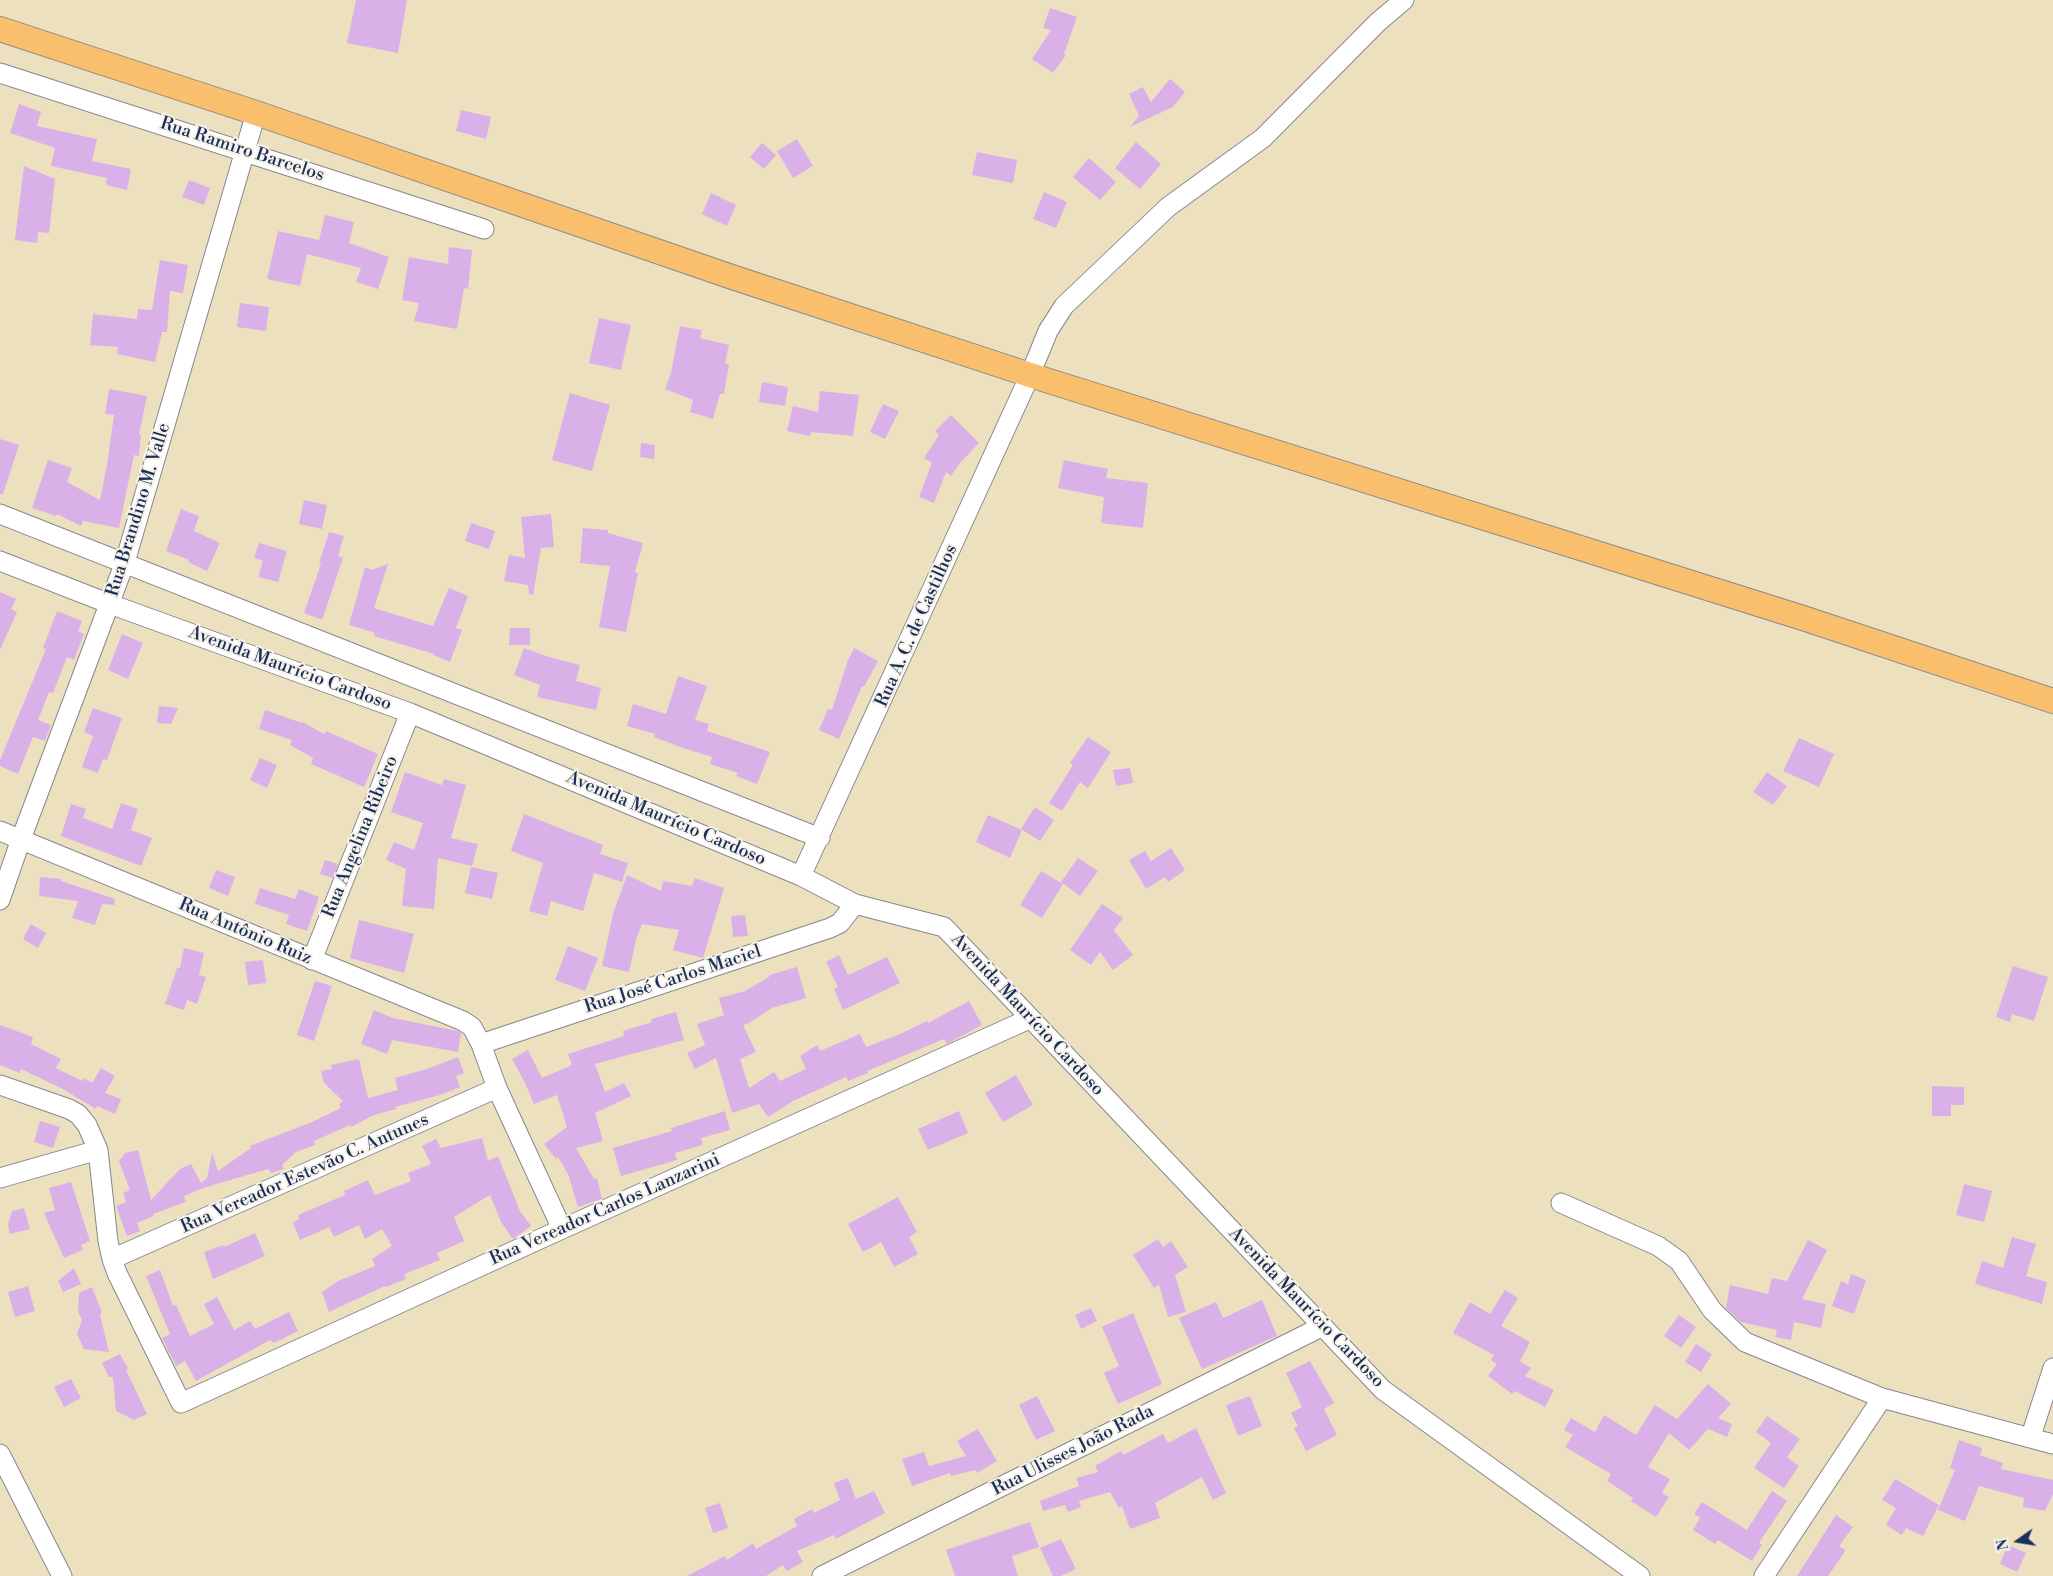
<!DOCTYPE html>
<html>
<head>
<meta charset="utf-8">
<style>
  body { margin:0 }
  #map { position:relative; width:2053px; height:1576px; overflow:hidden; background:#ede0bf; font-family:"Libre Bodoni",serif }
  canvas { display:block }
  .north { position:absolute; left:1993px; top:1516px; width:50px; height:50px; -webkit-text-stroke:4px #f7f3e8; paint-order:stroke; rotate:257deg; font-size:14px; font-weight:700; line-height:20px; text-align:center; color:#1b2f5e }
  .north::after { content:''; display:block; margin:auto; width:18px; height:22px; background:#1b2f5e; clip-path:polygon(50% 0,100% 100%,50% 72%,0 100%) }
</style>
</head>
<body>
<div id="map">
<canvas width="2053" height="1576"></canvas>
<div class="north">N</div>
</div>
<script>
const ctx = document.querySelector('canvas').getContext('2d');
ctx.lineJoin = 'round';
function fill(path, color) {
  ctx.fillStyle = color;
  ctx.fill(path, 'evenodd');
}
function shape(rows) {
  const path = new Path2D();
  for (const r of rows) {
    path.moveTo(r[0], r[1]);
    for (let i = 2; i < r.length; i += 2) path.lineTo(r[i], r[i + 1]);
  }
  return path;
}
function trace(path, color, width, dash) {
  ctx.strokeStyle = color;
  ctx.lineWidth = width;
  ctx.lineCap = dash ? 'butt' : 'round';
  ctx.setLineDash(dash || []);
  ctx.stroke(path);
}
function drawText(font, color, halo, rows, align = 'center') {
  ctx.font = font + ' "Libre Bodoni",serif';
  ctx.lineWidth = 4;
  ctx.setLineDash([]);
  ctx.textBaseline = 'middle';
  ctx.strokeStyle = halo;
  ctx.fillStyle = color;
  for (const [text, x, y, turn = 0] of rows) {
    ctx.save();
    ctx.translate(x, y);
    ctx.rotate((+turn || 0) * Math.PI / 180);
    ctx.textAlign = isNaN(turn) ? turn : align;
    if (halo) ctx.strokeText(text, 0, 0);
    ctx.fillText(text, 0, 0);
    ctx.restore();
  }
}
const building = shape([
  [356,0,407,0,398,53,347,43],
  [1050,8,1077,17,1064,54,1066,55,1053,73,1032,59,1051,30,1043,28],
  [1170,79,1185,92,1173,107,1130,127,1139,116,1129,94,1143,87,1151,102],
  [19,104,41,112,37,126,97,139,92,161,131,169,127,190,106,185,107,178,51,166,55,148,10,133],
  [461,110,491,117,486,139,456,131],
  [797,139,813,166,793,178,777,151],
  [1136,142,1161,164,1140,189,1115,168],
  [762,143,776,155,764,169,750,157],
  [977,152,1017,160,1013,183,972,175],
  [1089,158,1116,182,1100,200,1073,177],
  [24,166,55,179,49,233,38,232,37,243,15,240],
  [189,180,210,188,204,205,182,197],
  [1044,192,1067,202,1056,228,1033,219],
  [711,193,736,205,727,226,702,214],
  [325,215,354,222,349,243,389,257,378,289,356,282,361,268,307,254,300,286,267,279,278,231,319,240],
  [449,247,472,250,468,289,464,288,457,329,414,321,419,303,402,300,409,257,448,264],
  [160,260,188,265,183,293,170,291,167,332,162,332,155,362,117,354,118,347,90,345,93,314,137,319,138,309,152,310],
  [240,303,269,307,266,331,237,327],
  [599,318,631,325,621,370,589,363],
  [680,326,702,330,700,338,729,345,725,363,729,364,724,394,720,394,713,419,690,412,693,400,665,389,671,373],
  [762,382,788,387,785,406,759,402],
  [109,389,147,396,139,435,141,435,139,456,134,455,119,528,83,521,81,526,57,514,56,516,32,508,48,460,72,468,67,482,100,500,107,465,114,415,105,414],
  [820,391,859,395,853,436,811,432,810,436,787,431,793,406,818,412],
  [570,393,610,405,592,471,552,460],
  [883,404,899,411,885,439,870,432],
  [951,415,979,443,960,463,951,476,946,472,934,503,919,497,932,463,924,458,939,435,935,431],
  [0,439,19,445,3,494,0,494],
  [641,443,655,445,654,459,640,457],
  [1064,460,1108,469,1106,478,1148,483,1143,528,1101,523,1104,497,1058,488],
  [304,500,327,505,322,529,299,524],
  [181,509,199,516,194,531,220,543,207,571,188,562,189,560,166,551],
  [551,514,554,547,541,548,533,595,529,594,528,585,504,581,509,555,525,558,521,517],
  [471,523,495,531,489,549,465,541],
  [583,528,608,530,608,533,643,543,635,572,638,573,626,632,599,627,610,566,580,563],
  [329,532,344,536,338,556,343,558,322,620,304,613,321,564,319,563],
  [259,543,287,551,278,582,258,577,263,561,254,558],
  [388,564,374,608,433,626,449,588,468,596,456,628,462,630,450,662,433,655,434,654,374,636,375,633,349,625,365,567,372,570],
  [0,592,16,599,11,609,17,612,0,650],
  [57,611,82,621,78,631,84,634,74,660,67,657,53,693,49,692,38,720,51,725,45,741,33,737,18,774,0,766,0,760,46,649,43,648],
  [510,628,530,628,530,645,509,645],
  [122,634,143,643,128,679,108,670],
  [524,648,549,657,580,665,576,681,601,688,596,710,537,697,540,685,514,675],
  [854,648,878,661,864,687,862,686,839,739,819,730,828,709,832,710,848,660],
  [678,676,707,686,695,720,709,724,707,731,770,752,757,784,736,776,738,773,710,764,712,757,683,748,654,737,655,734,627,726,633,704,666,714],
  [159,706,178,708,171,724,157,723],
  [93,708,122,718,107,760,103,759,98,773,82,767,93,736,84,732],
  [265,710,302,723,303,722,324,734,326,731,378,754,364,787,311,764,313,758,290,745,292,740,259,729],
  [1088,737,1111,752,1088,788,1080,782,1062,811,1049,803,1073,765,1070,763],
  [1799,738,1834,754,1819,787,1783,771],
  [260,758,277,765,267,788,250,780],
  [1130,768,1133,783,1116,786,1113,770],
  [405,772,442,785,444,779,466,785,451,838,478,844,472,866,438,858,434,909,402,906,406,869,386,860,394,842,414,850,423,823,391,812],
  [1767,772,1787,786,1773,805,1753,792],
  [121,803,138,809,131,830,152,838,141,866,61,836,71,804,86,809,83,818,112,829],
  [1035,807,1054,820,1040,841,1021,829],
  [524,814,603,845,600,854,628,863,622,882,594,873,583,911,551,901,547,916,529,911,543,863,511,851],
  [988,815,1022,830,1010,858,976,842],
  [1171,848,1185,870,1168,882,1165,877,1146,889,1129,860,1145,851,1151,861],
  [1078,858,1098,871,1080,896,1061,882],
  [325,860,338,864,333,878,320,874],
  [471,867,498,873,492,899,465,893],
  [216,870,235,877,228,896,209,888],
  [1041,871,1063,884,1042,918,1020,905],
  [627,875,661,891,663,881,692,886,695,878,724,888,703,958,673,950,679,930,642,924,636,940,629,972,602,966,613,914],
  [40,877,61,879,61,881,115,899,114,905,102,904,95,925,72,918,78,901,39,896],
  [260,888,295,899,299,889,319,897,307,931,286,924,289,915,255,904],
  [1102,904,1123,918,1114,930,1133,955,1113,970,1100,952,1091,965,1070,950],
  [745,915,748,936,733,937,731,916],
  [359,920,414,934,404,973,350,958],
  [31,924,46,933,38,948,23,939],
  [568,946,598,958,585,991,555,980],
  [184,948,204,953,199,975,206,977,197,1004,187,1000,184,1010,165,1004,177,968,180,968],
  [839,955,848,975,887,957,900,983,843,1010,834,989,838,987,826,962],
  [263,960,266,983,248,985,245,962],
  [2013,966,2048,977,2034,1021,2012,1014,2010,1022,1996,1017],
  [797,967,806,998,772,1008,749,1023,743,1025,756,1052,740,1059,749,1088,774,1072,780,1081,806,1069,800,1056,817,1045,820,1051,860,1034,866,1047,900,1034,927,1021,928,1023,969,1001,982,1025,947,1044,944,1039,867,1071,868,1073,848,1081,846,1077,793,1101,768,1117,759,1104,732,1113,716,1058,695,1069,687,1053,705,1045,697,1024,724,1015,719,998,745,991,769,977,769,975],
  [315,981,332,986,314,1041,297,1035],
  [374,1010,393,1018,458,1031,461,1033,458,1052,392,1040,387,1054,361,1044],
  [676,1012,684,1040,595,1064,605,1092,624,1083,631,1096,595,1113,603,1141,576,1148,594,1179,597,1178,602,1199,578,1207,568,1174,558,1157,556,1159,544,1144,567,1127,557,1095,534,1104,525,1083,512,1059,528,1050,542,1078,572,1065,568,1054,624,1036,623,1031,652,1022,651,1019],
  [0,1025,33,1037,31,1044,61,1059,56,1068,82,1081,84,1078,92,1083,101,1068,115,1076,105,1093,121,1099,115,1114,97,1106,96,1109,61,1088,21,1069,20,1073,0,1065],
  [458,1057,464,1073,456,1076,460,1087,440,1095,395,1107,396,1109,374,1115,351,1127,350,1125,314,1141,315,1145,296,1152,282,1165,284,1169,271,1173,268,1169,203,1188,184,1196,186,1202,153,1214,154,1216,137,1223,140,1231,127,1236,116,1206,126,1202,123,1193,130,1190,119,1161,125,1153,138,1150,151,1200,180,1169,191,1164,201,1183,207,1178,212,1153,218,1171,251,1148,250,1146,312,1122,341,1108,339,1104,343,1101,324,1083,321,1071,332,1069,331,1065,359,1059,368,1098,398,1090,395,1078,427,1069],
  [1016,1075,1033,1105,1003,1122,985,1093],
  [1932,1086,1964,1087,1964,1105,1951,1105,1951,1116,1932,1116],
  [725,1111,730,1130,701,1138,703,1145,675,1153,677,1160,621,1176,613,1148,672,1131,671,1128],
  [959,1111,968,1133,928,1150,918,1129],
  [40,1121,60,1127,53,1148,34,1142],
  [482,1138,488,1161,498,1156,520,1211,531,1226,513,1239,501,1222,490,1195,454,1217,464,1241,437,1253,440,1260,404,1274,406,1279,386,1287,385,1286,329,1312,322,1292,338,1281,375,1266,372,1259,392,1246,382,1229,365,1239,359,1225,334,1237,329,1227,300,1240,293,1223,299,1219,298,1215,345,1195,344,1191,368,1180,375,1195,411,1181,408,1173,431,1164,422,1146,436,1139,441,1148],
  [71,1182,90,1241,81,1245,83,1250,64,1258,44,1213,55,1210,49,1188],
  [1964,1184,1992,1191,1984,1222,1956,1215],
  [898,1197,917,1232,909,1237,918,1254,894,1267,881,1242,863,1252,848,1224],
  [24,1208,30,1229,10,1234,8,1224,12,1211],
  [255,1233,265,1256,213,1279,204,1252,223,1245,224,1247],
  [2012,1237,2036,1244,2026,1276,2047,1282,2042,1304,1975,1284,1982,1261,2003,1268],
  [1158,1239,1163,1247,1171,1241,1188,1267,1175,1275,1186,1312,1168,1317,1159,1285,1154,1288,1133,1255],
  [1808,1240,1827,1250,1802,1299,1826,1304,1821,1328,1794,1322,1791,1340,1775,1337,1777,1330,1741,1322,1726,1308,1730,1285,1768,1294,1772,1278,1787,1281],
  [74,1268,81,1284,63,1292,58,1281],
  [160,1270,173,1306,176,1305,190,1336,214,1324,204,1304,217,1297,234,1330,250,1321,255,1329,289,1312,298,1331,274,1343,270,1340,196,1381,185,1361,176,1366,162,1338,170,1334,146,1276],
  [1851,1274,1866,1280,1854,1314,1832,1306,1841,1281,1848,1284],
  [28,1286,35,1311,15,1317,8,1292],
  [92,1287,102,1312,100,1315,109,1352,84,1349,77,1334,82,1320,78,1312,79,1293],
  [1505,1290,1518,1298,1501,1326,1530,1342,1520,1361,1531,1368,1525,1376,1554,1390,1545,1407,1515,1391,1512,1394,1488,1376,1497,1364,1491,1360,1494,1355,1453,1333,1470,1302,1490,1314],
  [1262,1300,1277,1336,1202,1369,1179,1318,1216,1302,1223,1318],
  [1091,1308,1097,1321,1081,1329,1075,1315],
  [1133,1313,1162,1384,1118,1404,1104,1373,1119,1366,1102,1327],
  [1679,1315,1696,1327,1681,1348,1664,1336],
  [1696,1344,1712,1354,1701,1372,1685,1362],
  [120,1354,128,1368,126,1370,147,1414,134,1420,116,1411,113,1377,109,1377,102,1363],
  [1310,1361,1334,1403,1324,1409,1337,1435,1306,1451,1294,1428,1298,1426,1291,1413,1302,1407,1286,1373],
  [71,1379,81,1398,64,1407,54,1387],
  [1708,1384,1731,1404,1718,1418,1732,1424,1727,1437,1708,1429,1689,1450,1669,1433,1648,1467,1670,1479,1662,1493,1669,1497,1656,1517,1631,1501,1633,1498,1607,1481,1611,1474,1565,1447,1573,1435,1564,1430,1571,1418,1595,1432,1604,1415,1636,1435,1655,1405,1677,1419],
  [1037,1396,1055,1431,1036,1440,1019,1405],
  [1250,1396,1262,1426,1238,1436,1226,1405],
  [1767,1416,1800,1439,1787,1457,1799,1466,1784,1488,1754,1468,1771,1443,1756,1432],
  [1196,1428,1226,1493,1213,1500,1202,1477,1155,1503,1160,1518,1130,1529,1122,1506,1119,1508,1110,1492,1079,1501,1081,1507,1068,1512,1065,1505,1043,1511,1040,1501,1079,1486,1076,1478,1098,1472,1095,1466,1121,1451,1123,1455,1163,1434,1168,1443],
  [978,1429,997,1461,977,1473,975,1470,951,1476,950,1473,912,1486,902,1459,924,1452,929,1466,966,1456,957,1441],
  [1959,1440,1982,1448,1980,1455,2003,1463,2001,1469,2053,1480,2053,1494,2045,1511,2023,1507,2024,1498,1979,1486,1965,1521,1938,1510,1955,1470,1950,1468],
  [848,1478,856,1499,874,1491,885,1513,836,1539,834,1535,797,1551,803,1562,787,1571,783,1565,766,1576,687,1576,725,1556,727,1560,753,1543,756,1549,797,1526,794,1519,812,1509,814,1513,840,1500,834,1483],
  [1895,1479,1939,1505,1923,1536,1906,1528,1902,1535,1886,1525,1896,1508,1882,1500],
  [1772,1491,1787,1501,1759,1543,1762,1545,1752,1561,1718,1540,1715,1544,1693,1530,1700,1518,1694,1514,1702,1502,1747,1530],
  [720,1503,728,1528,713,1533,705,1508],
  [1836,1515,1853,1527,1839,1546,1845,1550,1844,1553,1828,1576,1797,1576],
  [1030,1522,1039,1547,1012,1556,1018,1576,955,1576,946,1550],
  [1061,1539,1076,1569,1061,1576,1053,1576,1040,1548],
  [2008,1545,2026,1553,2017,1572,2000,1564]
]);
const minor = shape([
  [0,73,484,229],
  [0,514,820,838],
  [0,561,110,604,410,713,801,876,855,904,944,927,1383,1390,1640,1576],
  [0,831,463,1021,472,1027,481,1044,497,1088,562,1229],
  [801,876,1030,375,1048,331,1064,306,1168,207,1263,138,1378,22,1404,0],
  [0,900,21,839,125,562,256,113],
  [312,960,410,713],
  [481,1044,830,928,840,923,855,904],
  [0,1085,69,1109,78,1114,87,1125,98,1150,108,1241,112,1259,117,1273,181,1403,562,1229,1029,1019],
  [0,1178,98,1150],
  [1561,1203,1658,1246,1679,1261,1712,1310,1745,1342,1882,1398,2053,1444],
  [112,1259,497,1088],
  [2031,1436,2053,1368],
  [0,1454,62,1576],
  [822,1576,1323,1326],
  [1764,1576,1882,1398]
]);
const major = shape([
  [0,29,256,113,732,277,1030,375,1803,618,2053,701]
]);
const streetNames = [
  ["Rua Ramiro Barcelos",242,150,18],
  ["Rua Brandino M. Valle",139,510,-73],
  ["Rua A. C. de Castilhos",917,626,-66],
  ["Avenida Maurício Cardoso",290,669,20],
  ["Avenida Maurício Cardoso",666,819,23],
  ["Rua Angelina Ribeiro",361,837,-68],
  ["Rua Antônio Ruiz",245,932,23],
  ["Rua José Carlos Maciel",673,980,-18],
  ["Avenida Maurício Cardoso",1027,1015,47],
  ["Rua Vereador Estevão C. Antunes",305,1174,-24],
  ["Rua Vereador Carlos Lanzarini",605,1210,-24],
  ["Avenida Maurício Cardoso",1306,1308,46],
  ["Rua Ulisses João Rada",1073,1451,-27]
];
fill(building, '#d9b1e8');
trace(minor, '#84888e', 21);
trace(major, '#84888e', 26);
trace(minor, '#fff', 19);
trace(major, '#f9bf6d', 24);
drawText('18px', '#1b2f5e', '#f7f3e8', streetNames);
</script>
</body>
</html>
